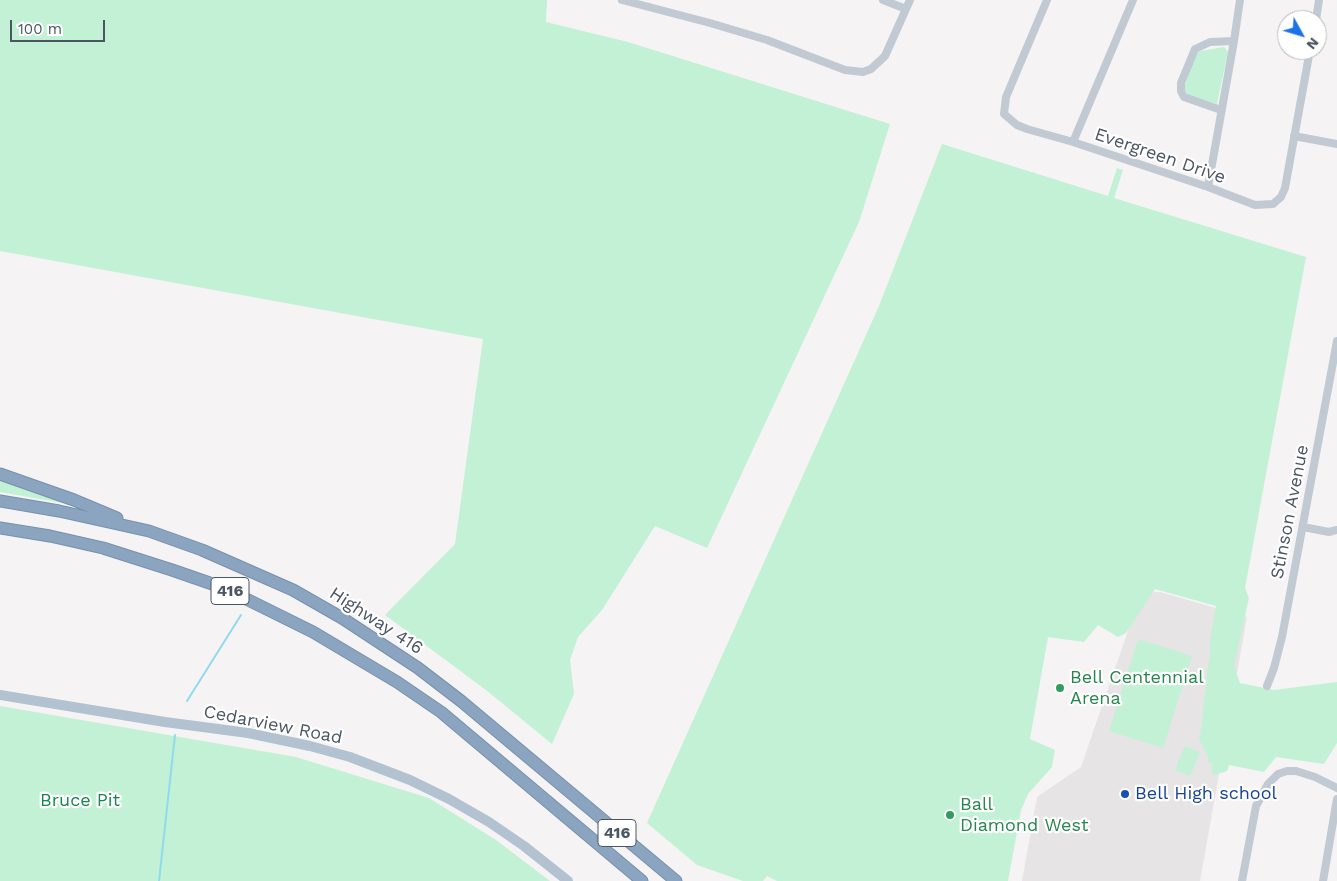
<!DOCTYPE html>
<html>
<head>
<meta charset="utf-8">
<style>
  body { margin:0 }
  #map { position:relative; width:1337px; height:881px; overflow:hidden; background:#f5f3f3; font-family:"Work Sans",sans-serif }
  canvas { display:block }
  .north { position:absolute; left:1277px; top:10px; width:50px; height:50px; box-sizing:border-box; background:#fff; border:1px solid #b7bbc0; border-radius:50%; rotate:129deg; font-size:14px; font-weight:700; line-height:20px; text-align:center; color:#4a5661 }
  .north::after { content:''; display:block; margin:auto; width:18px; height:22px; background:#1a73e8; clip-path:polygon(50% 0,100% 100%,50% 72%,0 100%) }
  .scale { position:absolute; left:10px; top:20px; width:95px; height:22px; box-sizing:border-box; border:2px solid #4a5661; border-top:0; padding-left:6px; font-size:15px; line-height:18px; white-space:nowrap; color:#4a5661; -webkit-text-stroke:4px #fff; paint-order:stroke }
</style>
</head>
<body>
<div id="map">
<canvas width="1337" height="881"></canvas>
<div class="north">N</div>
<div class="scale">100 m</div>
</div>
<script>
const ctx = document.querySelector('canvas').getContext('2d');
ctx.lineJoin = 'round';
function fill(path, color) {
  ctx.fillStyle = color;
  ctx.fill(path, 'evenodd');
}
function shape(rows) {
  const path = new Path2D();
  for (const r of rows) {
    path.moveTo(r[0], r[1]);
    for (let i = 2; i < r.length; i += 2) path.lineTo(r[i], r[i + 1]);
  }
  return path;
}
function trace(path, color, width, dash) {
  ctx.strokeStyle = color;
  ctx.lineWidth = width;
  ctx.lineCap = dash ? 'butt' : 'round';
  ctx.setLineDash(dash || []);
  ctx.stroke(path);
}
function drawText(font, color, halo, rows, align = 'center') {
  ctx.font = font + ' "Work Sans",sans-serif';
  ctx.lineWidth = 4.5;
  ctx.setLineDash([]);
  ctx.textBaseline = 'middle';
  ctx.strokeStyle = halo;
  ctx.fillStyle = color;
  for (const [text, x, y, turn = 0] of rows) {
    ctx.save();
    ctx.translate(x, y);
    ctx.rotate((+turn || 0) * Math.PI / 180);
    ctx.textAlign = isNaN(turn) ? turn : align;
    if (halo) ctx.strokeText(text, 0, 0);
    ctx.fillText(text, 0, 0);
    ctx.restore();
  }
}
const education = shape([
  [1160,592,1247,617,1200,881,1022,881,1037,797,1081,767,1141,593]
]);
const green = shape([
  [0,0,547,0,546,22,628,42,890,124,859,222,707,548,655,526,602,610,578,637,570,660,574,694,552,744,486,690,385,615,455,544,483,339,0,251],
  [1224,47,1228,52,1217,104,1188,95,1184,88,1195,55,1200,51],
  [942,144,1108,196,1117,168,1123,170,1114,198,1306,257,1245,588,1249,598,1234,666,1240,683,1274,690,1337,682,1337,743,1324,764,1276,757,1264,772,1229,765,1227,771,1215,775,1212,773,1212,764,1208,762,1208,757,1199,739,1202,723,1204,698,1206,690,1207,673,1210,657,1210,640,1216,606,1155,589,1126,633,1118,637,1098,625,1084,642,1048,637,1030,739,1055,750,1052,767,1028,794,1021,810,1008,881,777,881,767,876,763,881,743,881,697,865,647,823,879,306],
  [0,477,69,504,0,492],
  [1138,639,1192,656,1163,748,1109,731],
  [0,706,296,757,429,798,496,840,550,881,0,881],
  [1185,746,1200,752,1190,776,1175,770]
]);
const stream = shape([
  [187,701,241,615],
  [159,881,175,735]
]);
const minor = shape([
  [622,0,710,23,767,40,845,70,863,72,871,69,885,56,910,0],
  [883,0,906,9],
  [1047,0,1006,97,1004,114,1017,125,1027,129,1073,142,1208,187,1255,205,1273,204,1281,197,1285,188,1310,50],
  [1316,20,1319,0],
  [1221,110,1184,97,1181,91,1181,83,1195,49,1210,42,1234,41],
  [1294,136,1337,144],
  [1073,142,1133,0],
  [1208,187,1234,41,1240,0],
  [1303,527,1329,532,1337,530],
  [1267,686,1274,668,1282,637,1337,341],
  [1242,881,1256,806,1268,784,1278,774,1287,771,1296,771,1315,777,1337,788],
  [1323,881,1337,799]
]);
const major = shape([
  [0,695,165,722,248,733,310,746,350,757,410,780,449,799,489,822,524,846,568,881]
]);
const highway = shape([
  [0,474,74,500,117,518],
  [0,501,59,511,149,531,202,550,293,590,342,618,418,668,461,701,676,881],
  [0,528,50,536,103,548,172,570,224,588,313,632,397,682,441,712,642,881]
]);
const markers = [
  [1060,688,5,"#2e9e5b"],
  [1125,794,5,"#1a4fb4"],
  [950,815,5,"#2e9e5b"]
];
const shields = [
  [230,591,38],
  [617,833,38]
];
const shieldNames = [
  ["416",230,591],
  ["416",617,833]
];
const streetNames = [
  ["Evergreen Drive",1160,156,19],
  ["Stinson Avenue",1290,512,-79],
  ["Highway 416",376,621,33],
  ["Cedarview Road",273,725,11]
];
const leisureNames = [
  ["Bell Centennial",1070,678],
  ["Arena",1070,699],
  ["Ball",960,805],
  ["Diamond West",960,826]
];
const transitNames = [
  ["Bell High school",1135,794]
];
const parkNames = [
  ["Bruce Pit",80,801]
];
fill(education, '#e6e4e5');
fill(green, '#c3f1d5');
trace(stream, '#90daee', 2);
trace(highway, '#7690ad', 13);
trace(minor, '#c1cad2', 8);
trace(major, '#b3c2d1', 10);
trace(highway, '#8ba5c1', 11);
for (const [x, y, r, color] of markers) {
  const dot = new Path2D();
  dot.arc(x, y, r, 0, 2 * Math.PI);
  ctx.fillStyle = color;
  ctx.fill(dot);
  trace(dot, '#fff', 2);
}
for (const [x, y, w] of shields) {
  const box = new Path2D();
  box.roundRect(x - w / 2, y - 13.5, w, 27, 4);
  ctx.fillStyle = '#fff';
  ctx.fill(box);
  trace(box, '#4a5661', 1);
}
drawText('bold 16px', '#4a5661', null, shieldNames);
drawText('18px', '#4a5661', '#fff', streetNames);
drawText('18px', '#27864d', '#fff', leisureNames, 'left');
drawText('18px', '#164399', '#fff', transitNames, 'left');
drawText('18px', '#17864f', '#fff', parkNames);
</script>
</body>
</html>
